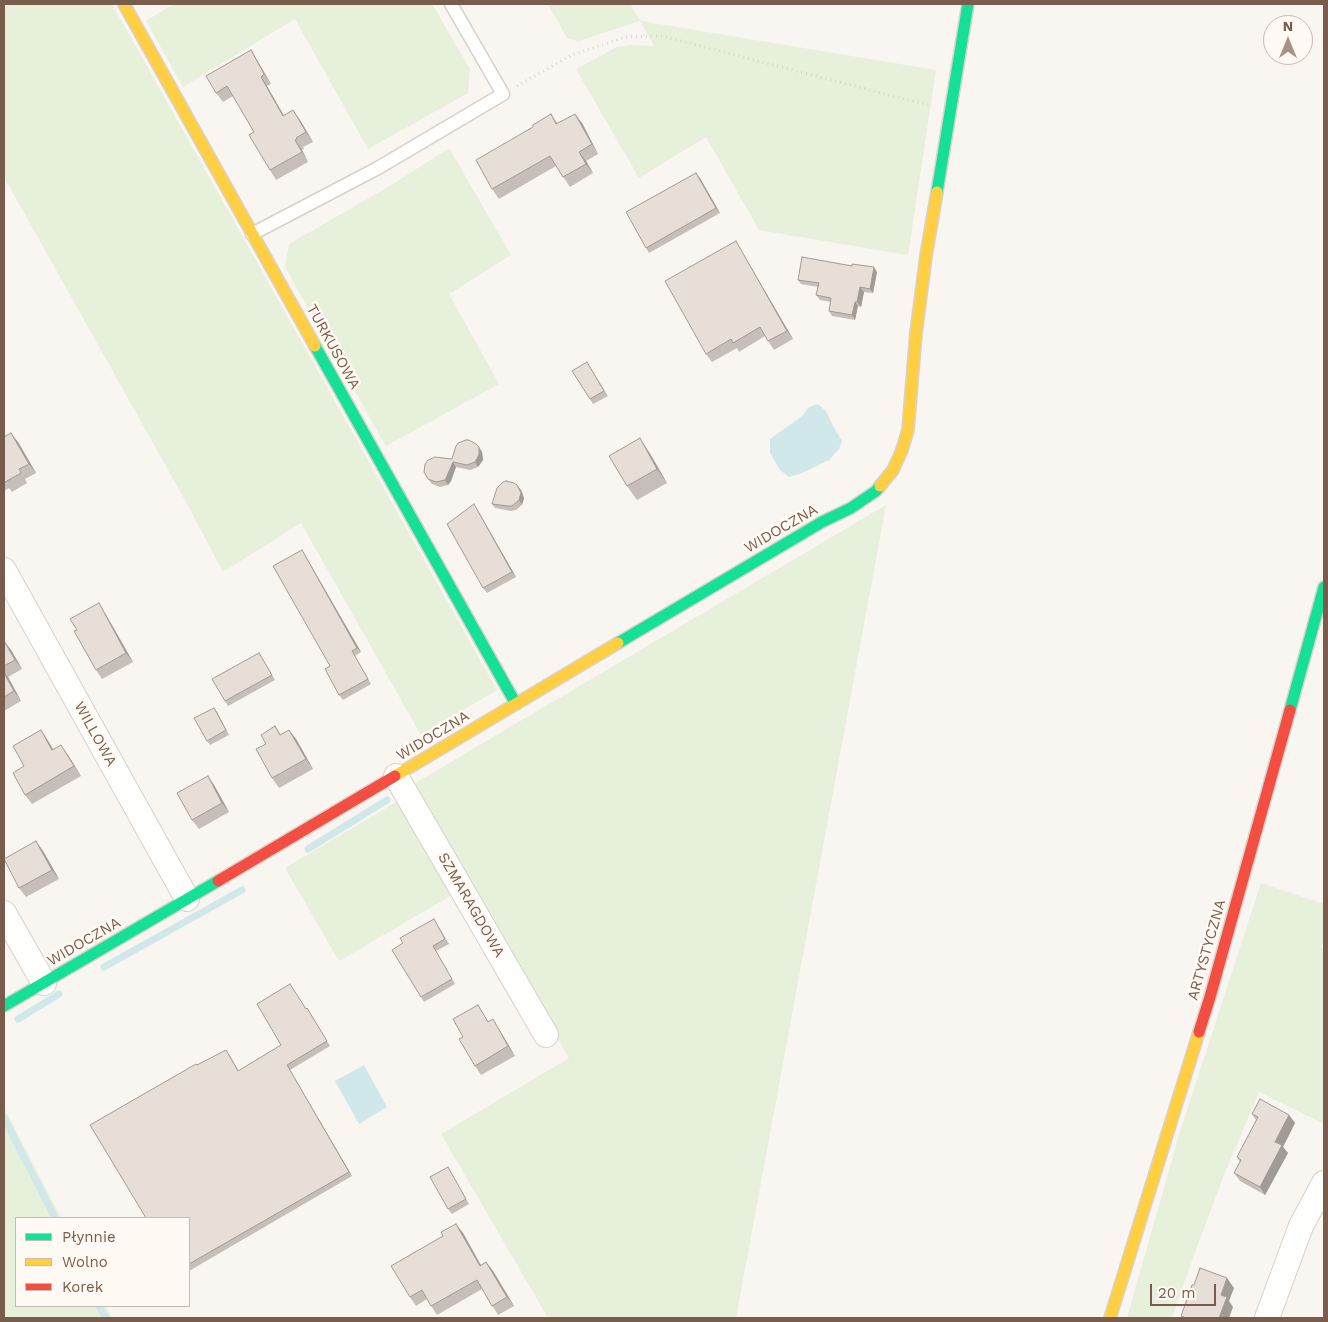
<!DOCTYPE html>
<html>
<head>
<meta charset="utf-8">
<style>
  body { margin:0 }
  #map { position:relative; width:1328px; height:1322px; overflow:hidden; background:#f9f5f0; font-family:"Work Sans",sans-serif }
  canvas { display:block }
  .frame { position:absolute; inset:0; border:5px solid #7a5c4d; pointer-events:none }
  .legend { position:absolute; left:15px; top:1217px; width:175px; height:90px; box-sizing:border-box; background:#fffaf3; border:1px solid #cabbb1; margin:0; padding:6px 9px; list-style:none; font-size:15px; color:#7a5c4d }
  .legend li { display:flex; align-items:center; gap:10px; height:25px }
  .legend b { width:25px; border:1px solid #cabbb1 }
  .north { position:absolute; left:1263px; top:15px; width:50px; height:50px; box-sizing:border-box; background:#fffaf3; border:1px solid #cabbb1; border-radius:50%; rotate:0deg; font-size:14px; font-weight:700; line-height:20px; text-align:center; color:#7a5c4d }
  .north::after { content:''; display:block; margin:auto; width:18px; height:22px; background:#a69286; clip-path:polygon(50% 0,100% 100%,50% 72%,0 100%) }
  .scale { position:absolute; left:1150px; top:1284px; width:66px; height:22px; box-sizing:border-box; border:2px solid #7a5c4d; border-top:0; padding-left:6px; font-size:15px; line-height:18px; white-space:nowrap; color:#7a5c4d; -webkit-text-stroke:4px #fffaf3; paint-order:stroke }
</style>
</head>
<body>
<div id="map">
<canvas width="1328" height="1322"></canvas>
<div class="frame"></div>
<ul class="legend">
<li><b style="height:6px;background:#16e098"></b>Płynnie</li>
<li><b style="height:6px;background:#ffcf43"></b>Wolno</li>
<li><b style="height:6px;background:#f24e42"></b>Korek</li>
</ul>
<div class="north">N</div>
<div class="scale">20 m</div>
</div>
<script>
const ctx = document.querySelector('canvas').getContext('2d');
ctx.lineJoin = 'round';
function fill(path, color) {
  ctx.fillStyle = color;
  ctx.fill(path, 'evenodd');
}
function shape(rows) {
  const path = new Path2D();
  for (const r of rows) {
    path.moveTo(r[0], r[1]);
    for (let i = 2; i < r.length; i += 2) path.lineTo(r[i], r[i + 1]);
  }
  return path;
}
function trace(path, color, width, dash) {
  ctx.strokeStyle = color;
  ctx.lineWidth = width;
  ctx.lineCap = dash ? 'butt' : 'round';
  ctx.setLineDash(dash || []);
  ctx.stroke(path);
}
function drawText(font, color, halo, rows, align = 'center') {
  ctx.font = font + ' "Work Sans",sans-serif';
  ctx.lineWidth = 5;
  ctx.setLineDash([]);
  ctx.textBaseline = 'middle';
  ctx.strokeStyle = halo;
  ctx.fillStyle = color;
  for (const [text, x, y, turn = 0] of rows) {
    ctx.save();
    ctx.translate(x, y);
    ctx.rotate((+turn || 0) * Math.PI / 180);
    ctx.textAlign = isNaN(turn) ? turn : align;
    if (halo) ctx.strokeText(text, 0, 0);
    ctx.fillText(text, 0, 0);
    ctx.restore();
  }
}
const green = shape([
  [4,4,112,4,497,690,421,735,301,523,223,572,186,502,4,177],
  [173,4,432,4,470,69,468,93,368,149,295,19,183,87,146,21],
  [548,4,630,4,641,21,936,70,908,255,759,230,706,137,639,178,576,69,617,47,631,45,654,46,640,21,579,41,567,38],
  [449,148,511,255,449,294,499,384,386,446,285,267,289,244,390,186],
  [886,505,736,1318,548,1318,441,1134,569,1058,412,785],
  [398,801,452,895,339,961,285,868],
  [1261,883,1324,904,1324,940,1321,947,1324,949,1324,1124,1259,1092,1224,1175,1194,1255,1172,1318,1127,1318,1179,1135],
  [4,1107,61,1218,16,1218,16,1306,106,1306,112,1318,4,1318]
]);
const water = shape([
  [818,404,826,411,832,424,842,441,839,449,829,460,802,473,789,477,780,470,770,453,770,439,802,416,809,407],
  [364,1065,387,1107,359,1124,335,1081]
]);
const stream = shape([
  [308,849,387,800],
  [104,967,242,890],
  [18,1019,59,994],
  [4,1118,55,1218],
  [99,1306,106,1318]
]);
const path = shape([
  [517,86,572,55,626,37,662,36,912,101,928,104]
]);
const lane = shape([
  [252,234,378,168,503,94,451,4]
]);
const street = shape([
  [4,570,187,899],
  [396,776,546,1035],
  [4,913,44,983],
  [1267,1318,1301,1226,1324,1183]
]);
const fast = shape([
  [937,192,968,4],
  [315,346,516,704],
  [618,643,822,522,851,508,876,491,880,486],
  [1290,710,1324,587],
  [4,1006,218,881]
]);
const slow = shape([
  [124,4,315,346],
  [880,486,893,470,902,450,908,430,916,333,926,256,937,192],
  [395,776,618,643],
  [1110,1318,1199,1032]
]);
const jam = shape([
  [218,881,395,776],
  [1199,1032,1210,997,1290,710]
]);
const wall = shape([
  [251,50,257,60,271,84,267,86,284,115,300,120,313,142,303,147,304,149,302,150,308,162,276,180,270,170,254,132,233,96,223,102,216,93],
  [551,114,558,124,582,123,598,154,586,161,593,173,570,187,556,166,499,199,492,189,533,127],
  [696,173,720,213,649,253,646,248],
  [741,250,793,339,774,350,765,336,739,352,737,348,712,362,706,354],
  [877,272,873,293,864,292,861,307,858,306,855,320,832,316,829,311,831,302,820,300,816,295,818,287,801,284,798,280],
  [590,367,608,396,593,404,590,399],
  [4,436,18,442,36,473,25,479,27,483,12,492,9,488,4,491],
  [476,444,482,452,483,460,478,467,470,470,456,467,451,481,448,485,440,487,432,484,428,479,452,459],
  [649,452,667,483,637,500,627,486],
  [517,485,521,490,524,498,522,505,516,510,511,511,495,508,492,504],
  [474,504,516,577,487,593,483,588],
  [305,555,361,652,355,656,371,684,343,700,339,695,330,666],
  [105,613,133,662,102,679,96,670],
  [4,641,11,650,22,669,8,677,21,701,4,711],
  [262,658,275,680,228,706,225,701],
  [214,708,229,735,210,745,207,741],
  [275,726,281,735,289,730,296,739,313,769,279,788,272,778,266,744],
  [47,739,53,749,68,755,81,776,32,804,25,795,24,766],
  [214,785,229,812,199,829,192,820],
  [36,841,43,851,59,879,26,897,19,888],
  [434,919,449,944,436,951,455,984,424,1002,421,997,403,943],
  [478,1005,488,1022,499,1029,515,1056,481,1075,475,1066,463,1037],
  [307,1008,330,1046,290,1070,352,1176,189,1271,189,1218,197,1065,229,1054,239,1071,281,1045],
  [1252,1114,1289,1115,1295,1123,1283,1147,1288,1153,1265,1195,1240,1181,1234,1173,1240,1162,1237,1157,1256,1120],
  [448,1167,469,1204,452,1214,448,1209],
  [463,1233,481,1265,486,1262,493,1271,514,1306,498,1315,482,1289,437,1315,427,1299,416,1306,410,1297]
]);
const shadedWall = shape([
  [251,50,257,60,271,84,264,74],
  [261,77,267,86,289,126,283,116],
  [293,110,300,120,313,142,306,132],
  [575,114,582,123,598,154,592,144],
  [295,140,302,150,308,162,302,152],
  [579,152,586,161,593,173,586,164],
  [696,173,700,178,720,213,716,208],
  [736,241,741,250,793,339,787,331],
  [874,267,877,272,873,293,870,289],
  [860,287,864,292,861,307,857,302],
  [855,302,858,306,855,320,852,315],
  [11,433,18,442,36,473,29,464],
  [640,438,649,452,667,483,657,469],
  [479,447,482,452,483,460,478,467,475,462],
  [453,462,456,467,451,481,448,485,445,480],
  [517,485,521,490,524,498,522,505,519,500],
  [474,504,477,509,516,577,512,572],
  [302,550,305,555,361,652,357,648],
  [99,603,105,613,133,662,126,653],
  [4,641,11,650,22,669,15,660],
  [4,672,8,677,21,701,14,691],
  [214,708,217,712,229,735,226,730],
  [41,730,47,739,59,760,52,750],
  [289,730,296,739,313,769,306,759],
  [61,745,68,755,81,776,74,766],
  [208,776,214,785,229,812,222,803],
  [36,841,43,851,59,879,52,870],
  [493,1019,499,1029,515,1056,508,1046],
  [287,1065,290,1070,352,1176,349,1172],
  [1289,1115,1295,1123,1283,1147,1288,1153,1265,1195,1260,1187,1275,1142],
  [456,1224,463,1233,486,1275,480,1266],
  [486,1262,493,1271,514,1306,507,1297],
  [1227,1278,1234,1288,1229,1301,1233,1307,1229,1318,1219,1318,1221,1295]
]);
const building = shape([
  [251,50,264,74,261,77,283,116,293,110,306,132,296,138,297,139,295,140,302,152,270,170,249,135,254,132,227,86,216,93,206,76,251,50],
  [551,114,556,124,575,114,592,144,579,152,586,164,563,177,550,156,492,189,476,160,533,127,533,125,551,114],
  [696,173,716,208,646,248,626,212,696,173],
  [736,241,787,331,768,341,760,327,733,343,731,339,706,354,665,281,736,241],
  [802,257,852,266,852,264,874,267,870,289,860,287,857,302,855,302,852,315,829,311,831,298,816,295,819,283,798,280,802,257],
  [587,362,604,391,590,399,572,371,587,362],
  [11,433,29,464,19,469,21,473,5,482,4,480,4,437,11,433],
  [640,438,657,469,627,486,609,456,640,438],
  [466,440,469,440,476,444,479,447,479,455,475,462,467,465,453,462,447,476,445,480,436,482,428,479,424,472,425,464,428,460,435,457,452,459,456,446,458,443,466,440],
  [506,481,514,483,517,485,521,493,519,500,512,506,508,506,492,504,497,488,503,482,506,481],
  [474,504,512,572,483,588,447,524,474,504],
  [302,550,357,648,352,651,368,679,339,695,325,669,330,666,273,566,302,550],
  [99,603,126,653,96,670,74,631,77,630,70,619,99,603],
  [4,641,15,660,4,666,4,641],
  [259,653,272,675,225,701,212,679,259,653],
  [4,673,14,691,4,697,4,673],
  [214,708,226,730,207,741,194,718,214,708],
  [275,726,280,735,289,730,306,759,272,778,256,749,266,744,261,735,275,726],
  [41,730,52,750,61,745,74,766,25,795,13,773,24,766,13,746,41,730],
  [208,776,222,803,192,820,177,793,208,776],
  [36,841,52,870,19,888,4,859,36,841],
  [434,919,445,939,433,946,452,979,421,997,392,950,403,943,400,938,434,919],
  [290,984,306,1009,307,1008,327,1041,287,1065,349,1172,189,1264,189,1218,146,1218,90,1125,196,1064,197,1065,226,1050,238,1071,281,1045,257,1004,290,984],
  [478,1005,488,1022,493,1019,508,1046,475,1066,459,1039,463,1037,453,1019,478,1005],
  [1260,1099,1289,1115,1275,1142,1282,1145,1260,1187,1234,1173,1241,1160,1237,1157,1258,1117,1252,1114,1260,1099],
  [448,1167,466,1199,448,1209,430,1177,448,1167],
  [456,1224,480,1266,486,1262,507,1297,492,1306,477,1280,431,1306,422,1290,410,1297,391,1266,443,1236,441,1232,456,1224],
  [1200,1268,1227,1278,1221,1295,1227,1297,1219,1318,1186,1318,1181,1316,1192,1285,1194,1285,1200,1268]
]);
const streetNames = [
  ["TURKUSOWA",333,347,61],
  ["WIDOCZNA",781,529,-30],
  ["WILLOWA",95,734,61],
  ["WIDOCZNA",433,736,-31],
  ["SZMARAGDOWA",471,905,60],
  ["WIDOCZNA",84,942,-30],
  ["ARTYSTYCZNA",1207,950,-74]
];
fill(green, '#e7f0db');
fill(water, '#d0e8ea');
trace(stream, '#d0e8ea', 7);
trace(lane, '#d7d1cb', 15);
trace(street, '#d7d1cb', 26);
trace(fast, '#d9d2cb', 14);
trace(slow, '#d9d2cb', 14);
trace(jam, '#d9d2cb', 14);
trace(path, '#dcd5d0', 3, [1, 4]);
trace(lane, '#fefefd', 12);
trace(street, '#fefefd', 24);
trace(fast, '#16e098', 11);
trace(slow, '#ffcf43', 11);
trace(jam, '#f24e42', 11);
fill(wall, '#c6bfb9');
fill(shadedWall, '#a19b96');
fill(building, '#e6ded7');
trace(building, '#a19b96', 1);
drawText('15px', '#7a5c4d', '#fffaf3', streetNames);
</script>
</body>
</html>
